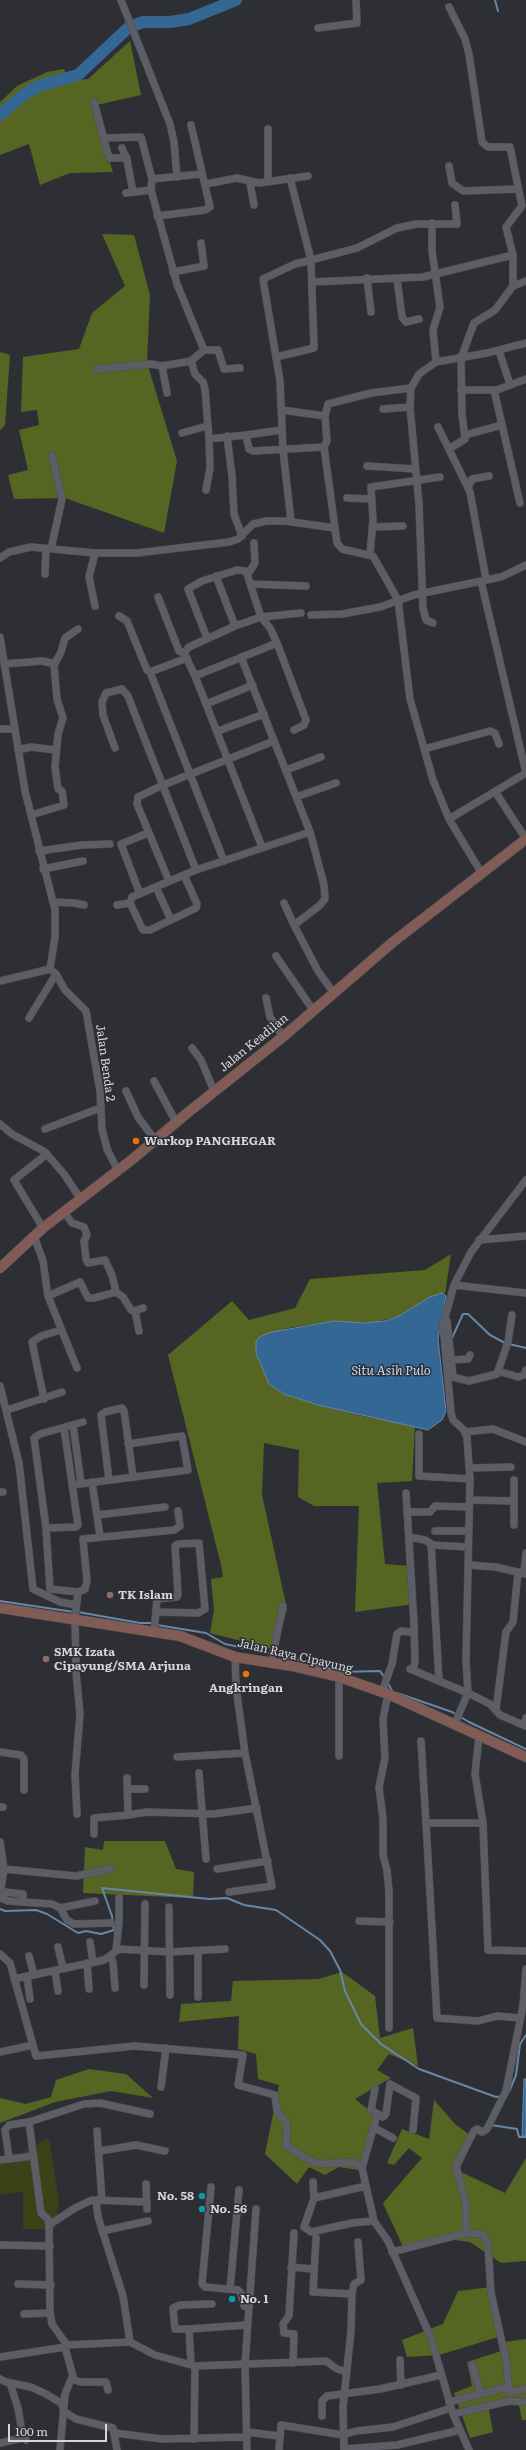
<!DOCTYPE html>
<html>
<head>
<meta charset="utf-8">
<style>
  body { margin:0 }
  #map { position:relative; width:526px; height:2450px; overflow:hidden; background:#2e2f35; font-family:Literata,serif }
  canvas { display:block }
  .scale { position:absolute; left:8px; top:2424px; width:99px; height:18px; box-sizing:border-box; border:2px solid #d6d6da; border-top:0; padding-left:5px; font-size:12px; line-height:14px; white-space:nowrap; color:#d6d6da; -webkit-text-stroke:3px #2e2f35; paint-order:stroke }
</style>
</head>
<body>
<div id="map">
<canvas width="526" height="2450"></canvas>
<div class="scale">100 m</div>
</div>
<script>
const ctx = document.querySelector('canvas').getContext('2d');
ctx.lineJoin = 'round';
function fill(path, color) {
  ctx.fillStyle = color;
  ctx.fill(path, 'evenodd');
}
function shape(rows) {
  const path = new Path2D();
  for (const r of rows) {
    path.moveTo(r[0], r[1]);
    for (let i = 2; i < r.length; i += 2) path.lineTo(r[i], r[i + 1]);
  }
  return path;
}
function trace(path, color, width, dash) {
  ctx.strokeStyle = color;
  ctx.lineWidth = width;
  ctx.lineCap = dash ? 'butt' : 'round';
  ctx.setLineDash(dash || []);
  ctx.stroke(path);
}
function drawText(font, color, halo, rows, align = 'center') {
  ctx.font = font + ' Literata,serif';
  ctx.lineWidth = 3;
  ctx.setLineDash([]);
  ctx.textBaseline = 'middle';
  ctx.strokeStyle = halo;
  ctx.fillStyle = color;
  for (const [text, x, y, turn = 0] of rows) {
    ctx.save();
    ctx.translate(x, y);
    ctx.rotate((+turn || 0) * Math.PI / 180);
    ctx.textAlign = isNaN(turn) ? turn : align;
    if (halo) ctx.strokeText(text, 0, 0);
    ctx.fillText(text, 0, 0);
    ctx.restore();
  }
}
const green = shape([
  [49,2138,59,2201,55,2229,23,2229,23,2191,0,2195,0,2161,7,2162]
]);
const forest = shape([
  [130,41,141,95,92,106,113,172,70,173,40,185,29,144,0,155,0,102,17,86,47,72,64,69,69,81,88,79],
  [102,234,134,235,150,295,147,363,177,461,164,533,65,498,14,499,8,475,28,470,19,430,39,425,37,410,21,412,23,357,79,349,92,313,125,286],
  [0,352,10,355,5,425,0,430],
  [451,1254,445,1294,442,1293,413,1307,399,1316,373,1323,334,1321,288,1328,261,1336,256,1341,256,1353,269,1384,284,1394,318,1405,358,1415,415,1426,412,1481,377,1483,385,1564,411,1566,414,1604,355,1612,359,1506,314,1506,298,1497,299,1450,264,1443,262,1495,287,1609,276,1650,210,1633,214,1610,211,1579,223,1577,221,1565,168,1355,232,1301,249,1320,295,1308,310,1279,425,1270],
  [104,1841,165,1841,176,1869,194,1872,193,1898,83,1893,85,1847,103,1850],
  [342,1972,375,1996,380,2038,413,2028,418,2066,389,2054,377,2070,391,2078,355,2099,374,2114,358,2170,339,2167,325,2175,309,2167,297,2184,265,2154,279,2085,258,2079,256,2054,238,2049,239,2016,179,2022,181,2004,231,2001,233,1981,319,1979],
  [89,2069,126,2074,153,2098,111,2091,55,2102,0,2123,0,2098,26,2104,51,2097,56,2080],
  [434,2100,455,2124,474,2138,459,2171,505,2193,526,2158,526,2261,501,2263,470,2242,440,2238,403,2247,383,2203,422,2158,409,2148,394,2165,387,2163,402,2129,429,2139],
  [492,2287,498,2337,439,2355,407,2357,402,2340,443,2324,458,2291],
  [526,2339,526,2420,522,2420,517,2397,488,2405,493,2432,470,2438,454,2393,472,2386,467,2362,501,2351,498,2343]
]);
const water = shape([
  [442,1293,446,1296,438,1339,446,1411,442,1420,428,1430,318,1405,284,1394,269,1384,256,1353,256,1341,261,1336,272,1332,334,1321,364,1323,385,1321,399,1316,430,1297,442,1293],
  [524,2079,526,2079,526,2136,522,2136,524,2079]
]);
const stream = shape([
  [495,0,498,11],
  [452,1338,463,1314,468,1314,490,1335,505,1343],
  [509,1344,526,1348],
  [0,1601,74,1612],
  [78,1612,140,1623,153,1623],
  [157,1625,206,1633,225,1644,296,1659,340,1672,380,1671,385,1678],
  [387,1682,393,1692],
  [397,1693,452,1712,469,1722,526,1749],
  [0,1909,5,1911,36,1910,47,1914,78,1933,86,1931,101,1934,114,1930,112,1916,102,1888,209,1899,227,1898,244,1905,276,1910,320,1940,330,1951,340,1970,345,1991,361,2024,381,2044,419,2069,496,2097,502,2096],
  [509,2092,516,2075,520,2044,526,2035],
  [491,2125,517,2129,519,2137,526,2137]
]);
const river = shape([
  [0,115,23,95,38,86,78,75,129,27,143,22,170,22,189,19,236,0]
]);
const minor = shape([
  [121,0,170,124,174,142,177,177],
  [449,7,465,39,469,54,482,142,488,147,510,147,522,206,506,227,513,255],
  [318,28,357,23,356,0],
  [94,102,109,158,127,158],
  [103,138,141,137,152,179],
  [122,148,127,160,133,192],
  [449,166,452,183,463,191,518,189],
  [201,174,152,179,151,190,177,284,204,350],
  [290,178,311,260,295,264,263,279,280,381,283,450,291,521],
  [268,182,268,129],
  [250,183,254,205],
  [206,184,237,178,259,183,308,176],
  [126,193,151,190],
  [157,216,205,210,210,207,191,125],
  [432,223,432,251,440,307,433,330,436,362],
  [173,272,204,266,201,243],
  [367,278,371,312],
  [397,279,402,317,406,322,419,319],
  [312,282,423,277,513,255,513,286],
  [499,351,510,384],
  [276,357,314,348,311,260,357,248,397,228,416,224,457,224,455,205],
  [191,361,195,374,203,382,205,389,209,439,246,435,249,449,253,451,324,447],
  [191,361,204,350,218,350,224,369,240,368],
  [162,366,167,393],
  [97,369,151,364,162,366,191,361],
  [461,390,497,390,526,379],
  [494,390,520,503],
  [383,409,410,407],
  [282,410,325,416,327,441,324,447,337,543,342,549,373,556,398,600,410,699,433,780,449,819,482,874],
  [325,416,328,404,371,393,411,388],
  [438,427,470,492,486,579],
  [182,433,207,426],
  [246,435,282,430],
  [465,435,502,425],
  [227,436,232,476,234,514,242,536],
  [449,449,465,439,462,414,461,358,474,323,495,310,513,286,526,281],
  [367,466,415,469],
  [468,488,472,479,489,476],
  [206,490,210,468,209,439],
  [347,498,371,499],
  [372,527,403,526],
  [51,549,62,499,52,456],
  [95,553,89,577,95,606],
  [370,554,373,520,371,487,440,477],
  [0,558,9,552,31,547,95,553,137,553,229,542,238,539,253,524,266,521,285,521,335,528],
  [45,574,46,549],
  [248,574,255,563,254,543],
  [481,581,526,773],
  [251,584,306,586],
  [158,597,179,651,184,653,195,676,262,847],
  [311,615,342,614,380,607,414,595,501,577,526,565],
  [119,616,127,621,147,670,150,672],
  [433,623,426,620,423,608,419,504,410,407,411,388,419,374,436,362,487,353,526,343],
  [235,626,261,617,301,613],
  [0,637,25,791,55,910,55,937,50,969],
  [207,638,188,589,202,581,237,570,246,571,261,617,270,628,277,643,306,720,304,725,294,730],
  [184,653,189,647,235,626,216,576],
  [241,657,310,832,318,862,324,885,325,899,319,906,294,925,318,971,333,992],
  [187,658,150,672,224,861],
  [4,664,42,661,55,664],
  [195,676,277,643],
  [206,704,253,685],
  [0,729,14,729],
  [218,731,264,714],
  [115,748,103,715,102,702,106,693,122,689,128,696,136,717,196,870],
  [424,749,490,731,495,733,499,744],
  [18,750,31,747,56,750],
  [286,770,321,757],
  [496,793,526,839],
  [296,797,336,783],
  [31,815,64,805,62,791,58,789,55,767,58,734,63,718,57,699,54,665,61,652,65,638,78,629],
  [449,819,526,773],
  [39,851,82,845,110,844],
  [43,869,83,861],
  [184,875,197,904,196,908,150,930,143,930,130,903,132,897,184,875,196,870,310,832],
  [169,881,137,804,138,797,163,785,274,741],
  [156,887,171,920],
  [140,894,121,844,148,833],
  [53,902,74,903,84,905],
  [284,903,294,925],
  [117,905,130,903],
  [276,956,313,1010],
  [50,969,56,974,65,990,86,1011,100,1091,102,1129,107,1149,118,1171],
  [0,981,50,969],
  [266,998,270,1017,283,1037],
  [29,1018,56,974],
  [192,1048,201,1060,214,1091],
  [154,1081,176,1122],
  [126,1091,138,1117,155,1140],
  [0,1124,12,1134,45,1152,64,1174,80,1198],
  [45,1129,100,1108],
  [64,1212,72,1223,84,1227,87,1235,84,1241,86,1259,88,1263,105,1260,112,1275,116,1292],
  [43,1228,14,1180,47,1154],
  [34,1236,43,1261,48,1296,77,1368],
  [479,1240,526,1236],
  [454,1285,526,1293],
  [48,1296,80,1282,88,1298,94,1298,116,1292,123,1297,131,1310,135,1311,143,1308],
  [135,1311,139,1331],
  [447,1321,453,1377,469,1381,497,1374,508,1342,512,1315],
  [451,1360,468,1359,470,1355],
  [498,1371,518,1377,524,1375,526,1370],
  [0,1386,19,1463,33,1589,60,1602,76,1605],
  [44,1399,32,1342,41,1336,61,1330],
  [7,1410,62,1392],
  [83,1422,40,1434,34,1438,46,1528,50,1589,78,1592,85,1589,87,1581,83,1539,174,1530,180,1526,178,1511],
  [73,1425,81,1483],
  [465,1432,493,1429,526,1442],
  [419,1434,419,1476,470,1479],
  [469,1468,511,1467],
  [109,1480,101,1415,105,1412,122,1408,124,1411,133,1476],
  [92,1482,100,1536],
  [72,1485,188,1470,182,1436,128,1444],
  [0,1492,3,1492],
  [406,1493,414,1623,415,1662,413,1670],
  [470,1500,514,1501],
  [407,1512,430,1512,435,1506,469,1507],
  [97,1515,165,1507],
  [514,1525,514,1480],
  [46,1528,76,1527,78,1525,64,1428],
  [435,1531,469,1531],
  [409,1537,425,1540,433,1545,468,1547],
  [431,1544,439,1680],
  [469,1565,496,1567,526,1574],
  [524,1573,526,1553],
  [154,1632,157,1599,177,1597,178,1594,175,1546,178,1544,199,1543,205,1609,198,1613,156,1612],
  [271,1663,283,1606],
  [410,1669,468,1693,490,1704,500,1715,526,1726],
  [339,1677,339,1756],
  [382,1692,392,1664,397,1634,401,1631,410,1632],
  [388,1694,383,1719,385,1758,379,1787,383,1819,383,1855,387,1870,389,1892,389,2028],
  [496,1710,506,1632,513,1622,518,1572],
  [455,1723,468,1693,466,1660,470,1479,467,1438,464,1430,453,1420,451,1413,443,1325,454,1285,471,1252,526,1180],
  [525,1726,526,1718],
  [479,1736,475,1774,483,1823,488,1950,526,1951],
  [421,1741,426,1823],
  [0,1752,21,1755,24,1759,24,1790],
  [177,1757,245,1753],
  [199,1773,206,1859],
  [127,1778,128,1815,147,1812,213,1814,257,1808],
  [127,1789,145,1789],
  [0,1807,3,1807],
  [77,1814,75,1774,80,1714,76,1672,75,1619,78,1592],
  [483,1823,426,1823,437,2018,478,2021,497,2016,520,2018],
  [94,1834,94,1818,128,1815],
  [0,1842,4,1869,0,1895],
  [4,1869,76,1876,110,1869],
  [217,1869,268,1861],
  [229,1892,272,1886,245,1753,236,1687,235,1657],
  [0,1898,8,1901,52,1904,60,1908,95,1901],
  [4,1899,5,1892,23,1894,23,1902],
  [169,1907,170,1995],
  [60,1908,67,1920,74,1924,111,1923],
  [359,1921,390,1922],
  [90,1942,93,1962],
  [58,1947,63,1968],
  [116,1950,119,1923,119,1897],
  [198,1951,198,1997],
  [0,1954,10,1963,36,2056,135,2046,243,2055,238,2085,275,2095,277,2111,287,2124,286,2145,305,2158,320,2164,353,2162,362,2168],
  [29,1956,34,1975],
  [111,1957,113,1962,115,1988],
  [87,1963,89,1989],
  [55,1971,58,1991],
  [27,1976,30,1999],
  [14,1979,104,1960,119,1949,170,1952,225,1949],
  [144,1985,145,1904],
  [0,2052,33,2045],
  [161,2087,166,2048],
  [375,2089,371,2110,383,2117,386,2114,390,2084,416,2098,413,2130],
  [377,2115,362,2168,374,2221,388,2241,431,2338,453,2414,469,2450],
  [29,2122,41,2213,48,2219,49,2225],
  [373,2127,393,2138],
  [97,2131,102,2200],
  [100,2151,136,2145,165,2151],
  [9,2158,5,2130,9,2125,29,2122,84,2104,100,2103,150,2114],
  [0,2160,34,2156],
  [313,2182,314,2198],
  [146,2184,147,2209],
  [366,2186,314,2198,304,2227,311,2232,352,2223,374,2221],
  [211,2187,202,2284,205,2287,238,2290,241,2293,244,2306,248,2307],
  [96,2200,98,2217,123,2296,130,2342],
  [102,2231,148,2221],
  [466,2233,466,2204,456,2166,474,2131,477,2129,482,2132,487,2129,506,2091,523,2006,526,1969],
  [316,2238,313,2292,352,2294,351,2331,343,2407,344,2450],
  [0,2245,50,2246],
  [392,2252,466,2233,480,2234,484,2236,488,2245,491,2293,506,2360,509,2392,526,2389],
  [291,2267,313,2269],
  [18,2284,51,2285],
  [230,2289,239,2190],
  [352,2294,354,2284,361,2280,358,2242],
  [24,2314,50,2313],
  [189,2329,175,2329,173,2308,180,2305,212,2304],
  [67,2345,52,2324,50,2313,49,2225,75,2208,92,2200,147,2202],
  [65,2347,74,2380,81,2382,106,2382,108,2390],
  [0,2357,65,2347,67,2345,130,2342,155,2355,195,2366,326,2361,337,2369,347,2372],
  [400,2360,401,2385],
  [293,2363,294,2334,284,2333,283,2324,289,2316,294,2233],
  [191,2364,189,2329,247,2325],
  [472,2365,481,2394],
  [0,2379,6,2382,31,2387,46,2394,61,2403,65,2412,76,2419,113,2428,117,2450],
  [10,2383,18,2408,23,2438,26,2440],
  [449,2402,508,2387],
  [453,2414,509,2401,526,2402],
  [322,2416,322,2401,327,2396,380,2389,441,2375],
  [247,2432,279,2436],
  [115,2433,162,2439,247,2437],
  [194,2439,195,2366],
  [0,2443,23,2438],
  [344,2449,397,2445,460,2430],
  [60,2450,65,2394,72,2377],
  [247,2450,245,2364,256,2209],
  [279,2450,281,2425,343,2435,356,2431,393,2427,451,2408]
]);
const secondary = shape([
  [0,1268,43,1228,134,1158,186,1114,284,1036,393,942,526,839],
  [0,1608,180,1636,235,1657,292,1666,339,1677,388,1694,526,1757]
]);
const markers = [
  [136,1141,4,"#e8710a"],
  [110,1595,4,"#8d6e63"],
  [46,1659,4,"#8d6e63"],
  [246,1674,4,"#e8710a"],
  [202,2196,4,"#0f9aa8"],
  [202,2209,4,"#0f9aa8"],
  [232,2299,4,"#0f9aa8"]
];
const streetNames = [
  ["Jalan Keadilan",254,1043,-39],
  ["Jalan Benda 2",105,1063,82],
  ["Jalan Raya Cipayung",295,1656,13]
];
const poiNames = [
  ["Warkop PANGHEGAR",144,1141],
  ["TK Islam",118,1595],
  ["SMK Izata",54,1652],
  ["Cipayung/SMA Arjuna",54,1666],
  ["Angkringan",246,1688,"center"],
  ["No. 58",194,2196,"right"],
  ["No. 56",210,2209],
  ["No. 1",240,2299]
];
const waterNames = [
  ["Situ Asih Pulo",391,1371]
];
fill(green, '#3a4317');
fill(forest, '#576523');
fill(water, '#356795');
trace(water, '#6588aa', 1);
trace(stream, '#6588aa', 2);
trace(river, '#356795', 12);
trace(minor, '#4c4c52', 8);
trace(secondary, '#4c4c52', 11);
trace(minor, '#5d5e65', 7);
trace(secondary, '#815b55', 10);
for (const [x, y, r, color] of markers) {
  const dot = new Path2D();
  dot.arc(x, y, r, 0, 2 * Math.PI);
  ctx.fillStyle = color;
  ctx.fill(dot);
  trace(dot, '#2e2f35', 1.5);
}
drawText('12px', '#d6d6da', '#2e2f35', streetNames);
drawText('bold 12px', '#d6d6da', '#2e2f35', poiNames, 'left');
drawText('italic 13px', '#bdd9f5', '#2e2f35', waterNames);
</script>
</body>
</html>
